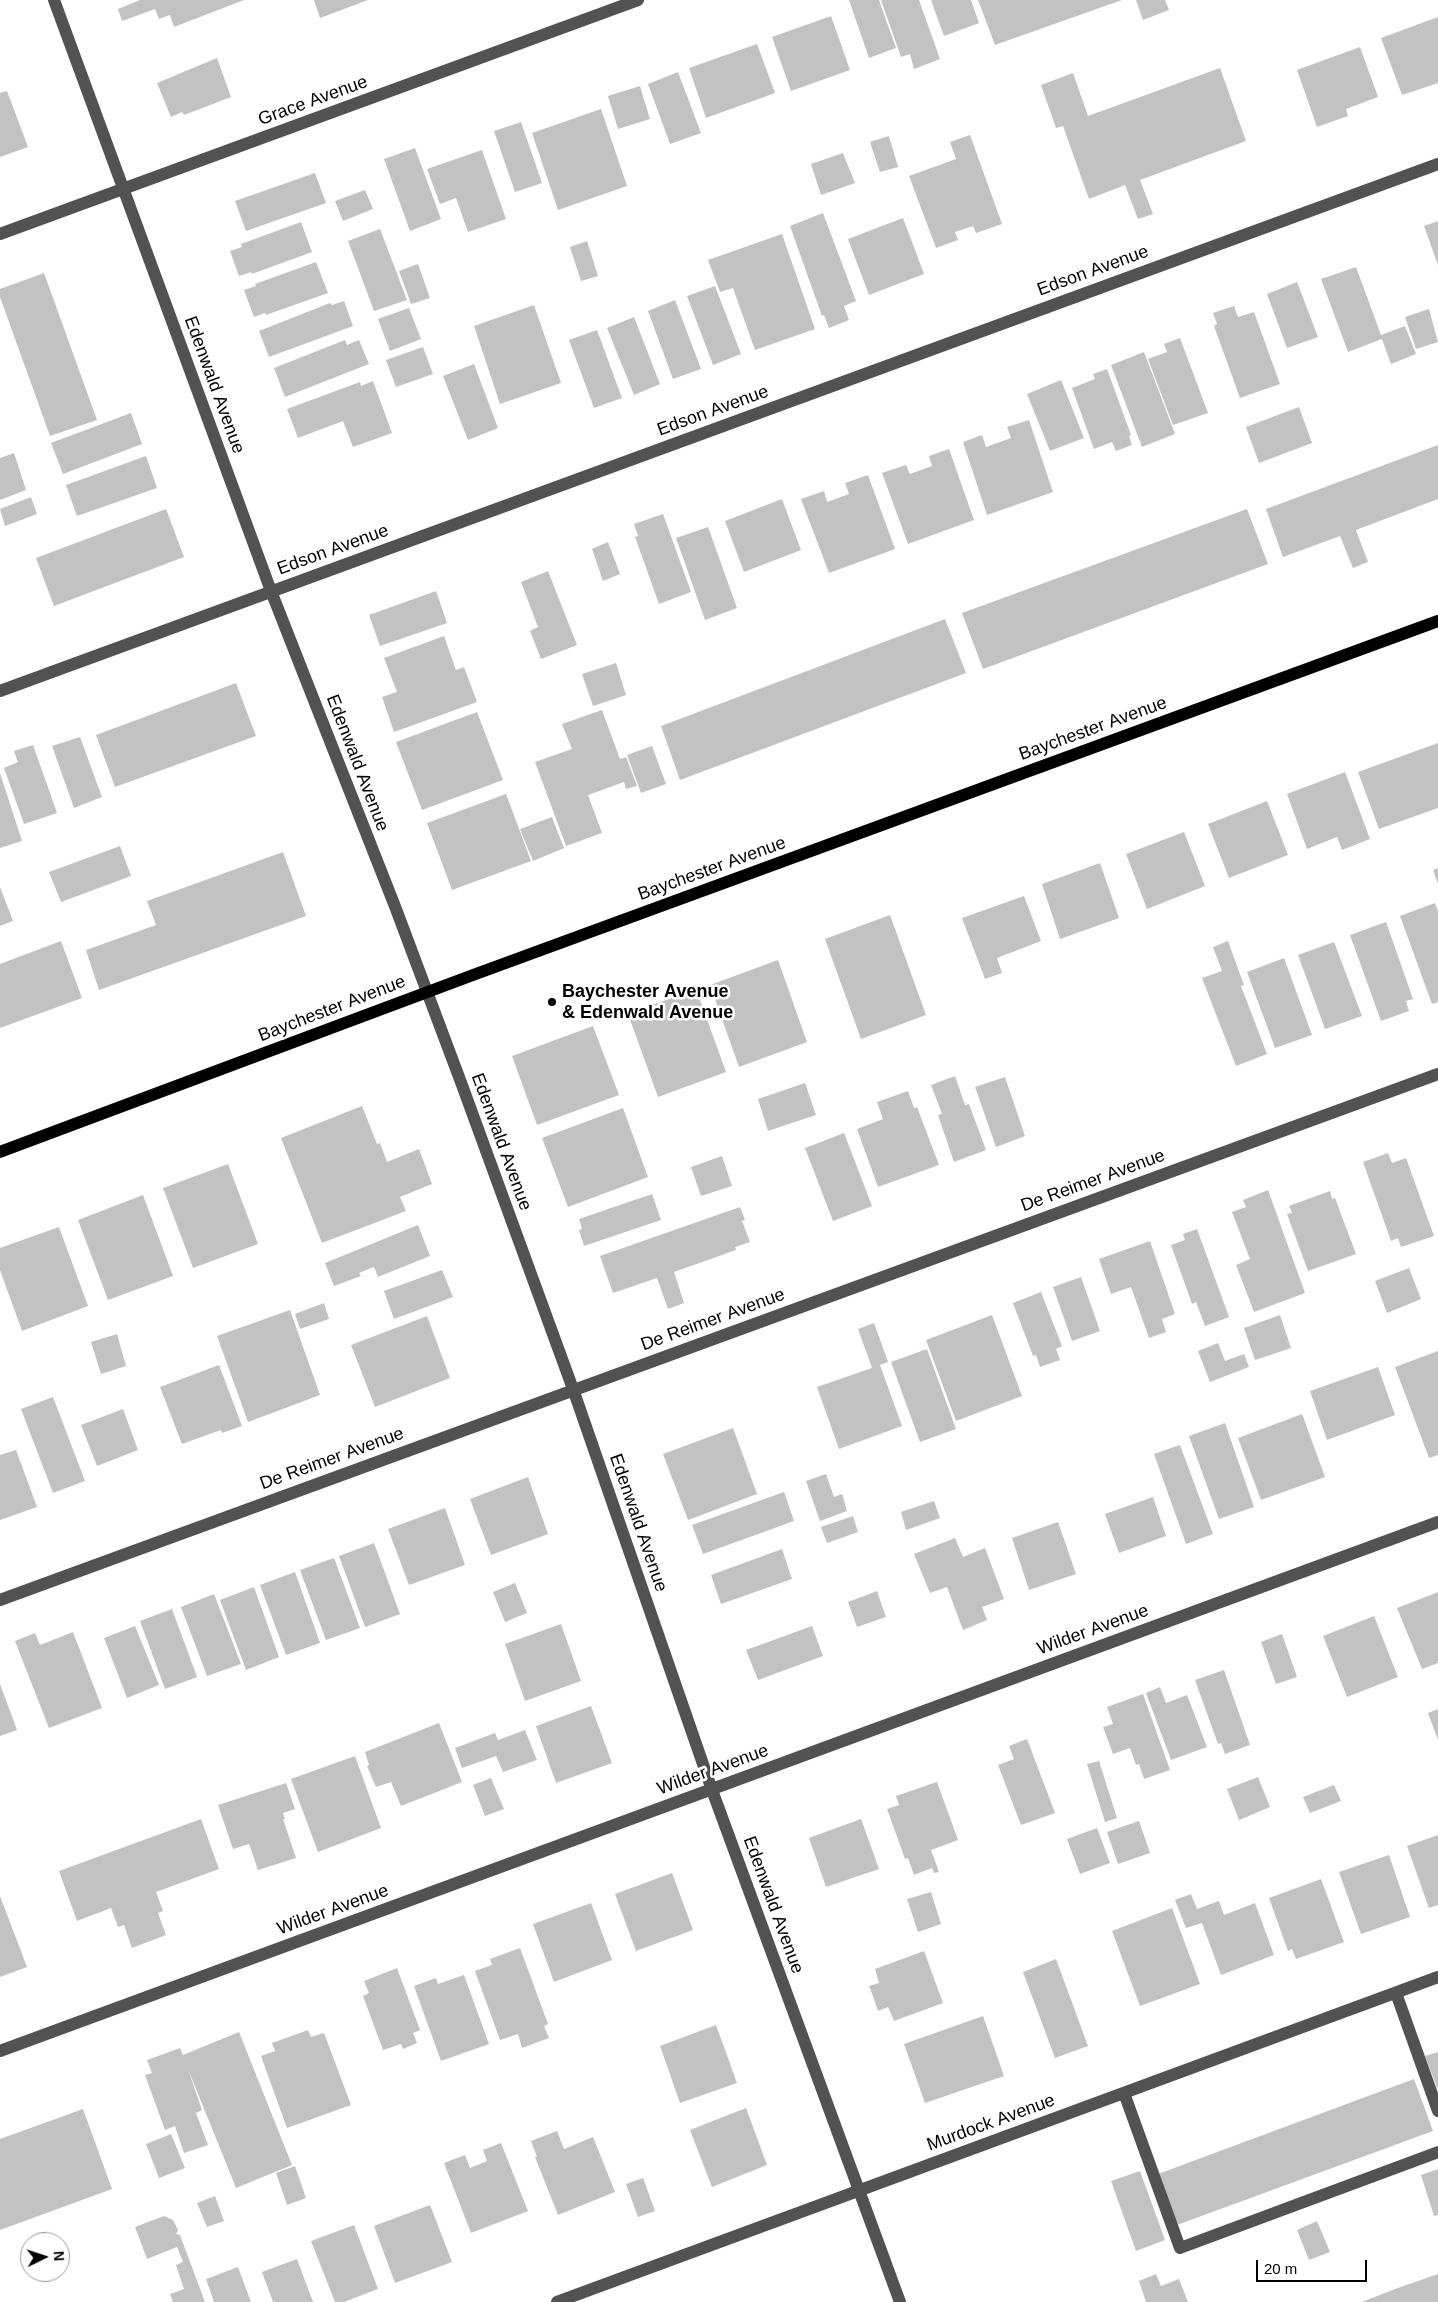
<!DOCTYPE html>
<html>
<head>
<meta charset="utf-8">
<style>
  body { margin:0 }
  #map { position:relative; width:1438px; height:2302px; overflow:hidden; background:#fff; font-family:Helvetica,sans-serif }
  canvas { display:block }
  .north { position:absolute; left:20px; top:2232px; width:50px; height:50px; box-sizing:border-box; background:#fff; border:1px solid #999; border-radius:50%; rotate:86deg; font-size:14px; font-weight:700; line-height:20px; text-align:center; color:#000 }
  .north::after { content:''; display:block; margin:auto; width:18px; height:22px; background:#000; clip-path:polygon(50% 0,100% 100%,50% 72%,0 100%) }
  .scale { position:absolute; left:1256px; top:2260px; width:111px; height:22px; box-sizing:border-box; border:2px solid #000; border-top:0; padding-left:6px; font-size:15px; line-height:18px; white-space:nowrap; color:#000; -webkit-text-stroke:4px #fff; paint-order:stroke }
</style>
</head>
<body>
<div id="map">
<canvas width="1438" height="2302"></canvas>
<div class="north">N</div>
<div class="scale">20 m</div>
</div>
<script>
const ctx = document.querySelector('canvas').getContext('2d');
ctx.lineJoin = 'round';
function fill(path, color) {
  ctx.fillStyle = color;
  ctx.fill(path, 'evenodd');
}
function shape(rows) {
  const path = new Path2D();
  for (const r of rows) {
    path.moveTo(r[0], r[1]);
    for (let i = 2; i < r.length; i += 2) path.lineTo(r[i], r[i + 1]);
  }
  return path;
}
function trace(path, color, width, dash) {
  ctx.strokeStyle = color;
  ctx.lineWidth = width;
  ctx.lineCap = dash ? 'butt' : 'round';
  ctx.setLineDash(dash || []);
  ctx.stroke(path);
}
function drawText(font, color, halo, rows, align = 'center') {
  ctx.font = font + ' Helvetica,sans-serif';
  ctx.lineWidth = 5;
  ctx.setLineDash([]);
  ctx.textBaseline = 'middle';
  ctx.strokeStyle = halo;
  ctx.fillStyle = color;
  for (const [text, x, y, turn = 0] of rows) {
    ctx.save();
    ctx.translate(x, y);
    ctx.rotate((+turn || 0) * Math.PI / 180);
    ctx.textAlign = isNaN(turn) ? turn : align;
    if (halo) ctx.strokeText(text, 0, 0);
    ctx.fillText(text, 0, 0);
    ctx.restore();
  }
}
const building = shape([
  [140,0,244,0,174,27,170,15,159,19,155,9,122,21,118,9],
  [314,0,368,0,320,18],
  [849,0,879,0,896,48,869,58],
  [881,0,919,0,940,59,914,69,910,54,901,57],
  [931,0,971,0,979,23,944,36],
  [978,0,1122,0,995,45],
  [1136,0,1165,0,1169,10,1143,20],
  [831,16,850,70,791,91,772,37],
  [1438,17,1438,83,1402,95,1381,38],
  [757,44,775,93,706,118,689,68],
  [1360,47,1378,97,1346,109,1348,116,1317,127,1297,70],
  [217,58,231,97,184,115,182,112,171,117,157,83],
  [1220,68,1246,141,1140,180,1153,214,1138,219,1125,185,1089,199,1063,126,1056,128,1041,85,1073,73,1088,116],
  [678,72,701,133,670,144,648,84],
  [640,86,650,119,618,129,608,96],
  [7,91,28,147,0,157,0,93],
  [601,109,627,186,558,210,532,133],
  [521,122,542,183,515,192,494,131],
  [970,135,1002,224,976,233,973,226,955,232,958,240,936,248,909,176,956,159,950,142],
  [889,136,898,167,880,172,870,142],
  [415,148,441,219,410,231,384,159],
  [482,150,506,219,468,232,456,198,440,204,427,169],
  [843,153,855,183,821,195,811,164],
  [315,173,326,203,246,231,235,201],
  [365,190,373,209,343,221,335,201],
  [823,213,856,301,844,306,849,320,829,328,824,315,822,316,790,226],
  [903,218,924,274,869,295,848,239],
  [1438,221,1438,265,1424,226],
  [301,222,312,252,252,274,251,272,239,276,230,251,242,247,241,244],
  [380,229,407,300,374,311,348,241],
  [782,234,815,329,755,350,733,288,720,292,708,260],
  [587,241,598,276,581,281,570,247],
  [316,262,328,293,266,315,265,313,254,317,244,290,256,286,255,284],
  [418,264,430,298,411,304,399,271],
  [1356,267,1381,335,1405,326,1416,354,1391,364,1382,339,1348,352,1321,279],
  [44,273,97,420,50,436,0,297,0,289],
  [1297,282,1318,337,1287,348,1267,294],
  [715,286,741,354,713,365,687,296],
  [675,300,701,369,673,379,648,311],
  [344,301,353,326,269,357,259,331,330,303,332,305],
  [534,305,561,383,500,404,474,326],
  [1234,306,1238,317,1254,312,1280,384,1240,398,1214,326,1217,324,1213,313],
  [409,308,421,339,390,351,378,319],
  [1429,309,1438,342,1416,349,1405,317],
  [634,317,660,384,634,395,607,328],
  [597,330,622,398,594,408,569,340],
  [1180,338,1208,413,1173,425,1148,359,1167,352,1164,344],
  [345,340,347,345,359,340,369,364,285,397,274,368],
  [423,347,433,374,396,387,386,360],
  [1144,352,1175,434,1142,447,1111,365],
  [474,364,498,428,468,440,443,376],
  [1107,369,1131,435,1129,436,1132,445,1116,451,1112,442,1094,449,1072,388,1095,379,1093,374],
  [1061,380,1084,438,1050,451,1027,394],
  [373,381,392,433,353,447,343,421,298,438,287,409,360,382,361,386],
  [1299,407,1312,443,1259,463,1246,427],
  [131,413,142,444,63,474,51,443],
  [1029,420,1053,492,987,515,963,442,982,435,986,447,1011,438,1007,427],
  [1438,445,1438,499,1356,530,1368,562,1353,568,1340,536,1283,557,1266,509],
  [949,449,974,520,908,544,882,473,906,465,910,474,932,466,929,456],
  [14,453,26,490,0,500,0,458],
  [146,456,157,488,77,516,66,485],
  [868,475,895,549,829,573,801,499,824,491,827,502,849,494,845,483],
  [31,497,37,514,5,526,0,509],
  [782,499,801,550,744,572,725,521],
  [166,509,184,557,54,606,36,558],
  [1247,509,1268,564,983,669,962,613],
  [663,514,691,592,659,604,635,537,638,536,634,524],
  [708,527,737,608,705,620,676,538],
  [608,542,620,574,603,581,592,549],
  [548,571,577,645,541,659,530,631,538,627,521,582],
  [436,591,447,623,380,646,369,615],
  [945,619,966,673,680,780,661,726],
  [444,636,456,670,464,667,477,702,394,732,382,697,397,692,384,658],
  [616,663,626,695,593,706,582,674],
  [236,683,256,736,115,787,96,735],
  [602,710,620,759,626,757,637,786,626,789,624,782,588,795,602,833,566,846,535,762,572,749,562,724],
  [477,712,503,780,422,810,396,742],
  [80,737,102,797,74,808,52,746],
  [1438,743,1438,808,1379,829,1358,772],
  [33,745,57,813,24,824,4,768,18,762,14,751],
  [652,746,666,784,641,793,627,755],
  [1345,772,1370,839,1342,850,1337,837,1307,849,1287,794],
  [0,773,22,841,0,848],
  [506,794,531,861,452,890,427,823],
  [1267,801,1288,855,1229,878,1208,824],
  [552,817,564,848,533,861,520,829],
  [1184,832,1205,886,1147,909,1126,854],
  [120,846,131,876,61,902,49,872],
  [283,852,306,916,99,990,86,950,156,925,147,901],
  [1100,863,1119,918,1060,939,1042,884],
  [1438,868,1438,884,1433,870],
  [0,887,13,921,0,926],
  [1024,896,1041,941,997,958,1002,973,985,979,962,918],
  [1435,903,1438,911,1438,1002,1432,1004,1400,916],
  [890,915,926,1015,861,1039,825,939],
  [1386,922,1413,999,1406,1001,1409,1011,1381,1021,1350,935],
  [61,941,82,998,0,1028,0,964],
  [1228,941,1244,985,1241,986,1267,1054,1236,1066,1202,978,1222,971,1213,947],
  [1334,942,1362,1016,1325,1029,1298,955],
  [1284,958,1312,1035,1275,1048,1247,972],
  [778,960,807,1042,739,1067,710,985],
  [696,989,726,1072,658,1097,628,1014],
  [593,1026,619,1095,537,1125,512,1056],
  [955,1076,965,1105,969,1104,986,1150,954,1162,938,1115,942,1114,931,1085],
  [1005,1077,1025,1136,996,1147,975,1087],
  [805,1083,816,1115,768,1131,758,1099],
  [908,1091,914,1108,917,1107,939,1165,878,1187,857,1129,883,1119,877,1102],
  [362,1106,377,1144,380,1143,387,1162,419,1149,432,1184,400,1197,406,1211,322,1243,281,1138],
  [623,1108,648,1177,568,1207,542,1138],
  [844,1133,872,1206,833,1221,805,1148],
  [1388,1153,1392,1163,1406,1158,1434,1236,1401,1247,1398,1238,1391,1241,1363,1162],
  [722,1156,732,1186,701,1196,691,1167],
  [228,1164,258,1244,193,1268,163,1188],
  [1268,1190,1305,1293,1254,1312,1236,1265,1250,1259,1232,1212,1246,1207,1243,1200],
  [1330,1191,1332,1199,1335,1198,1356,1254,1308,1271,1287,1214,1292,1213,1289,1206],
  [652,1194,661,1220,584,1246,579,1230,582,1229,579,1219],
  [143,1195,173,1276,108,1300,78,1220],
  [740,1207,745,1220,742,1221,750,1242,735,1247,736,1250,674,1272,684,1303,668,1309,657,1278,613,1293,600,1256],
  [418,1225,430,1256,378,1277,374,1267,359,1273,361,1276,334,1286,325,1263],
  [59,1227,88,1306,22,1331,0,1270,0,1248],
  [1197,1229,1229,1317,1205,1326,1196,1302,1192,1304,1171,1245,1185,1240,1183,1234],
  [1150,1241,1175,1314,1162,1319,1166,1332,1149,1338,1131,1287,1111,1294,1099,1259],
  [1409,1268,1421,1299,1387,1313,1375,1281],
  [442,1270,453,1297,394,1319,384,1291],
  [1081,1277,1100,1331,1072,1341,1053,1287],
  [1041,1292,1062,1346,1056,1349,1060,1360,1040,1367,1036,1355,1033,1356,1013,1303],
  [324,1303,329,1319,300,1329,295,1314],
  [290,1310,320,1395,248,1422,217,1336],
  [992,1315,1022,1396,956,1421,926,1340],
  [1280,1315,1291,1348,1255,1360,1244,1328],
  [427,1316,450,1378,375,1407,351,1345],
  [874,1323,888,1362,880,1365,902,1426,839,1449,817,1387,872,1368,858,1329],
  [117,1334,126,1366,101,1374,91,1342],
  [1218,1343,1225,1361,1244,1354,1249,1367,1210,1382,1198,1351],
  [927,1349,956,1429,920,1442,891,1362],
  [1438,1351,1438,1455,1429,1458,1395,1367],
  [219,1365,242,1426,222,1433,221,1430,182,1444,160,1387],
  [1378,1367,1395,1415,1327,1440,1310,1391],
  [53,1397,85,1481,53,1493,21,1409],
  [123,1409,138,1450,97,1466,81,1425],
  [1302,1414,1325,1477,1261,1500,1238,1438],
  [1225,1423,1254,1507,1219,1519,1189,1436],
  [733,1428,757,1494,688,1520,663,1454],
  [1180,1445,1213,1534,1186,1544,1154,1454],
  [16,1450,37,1507,0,1520,0,1455],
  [826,1474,834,1497,842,1494,847,1511,820,1521,806,1481],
  [528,1477,548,1534,491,1555,470,1499],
  [784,1492,794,1521,703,1554,692,1525],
  [1153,1497,1166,1536,1119,1553,1105,1514],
  [934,1501,940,1518,906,1530,901,1512],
  [445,1508,465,1565,409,1585,388,1529],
  [853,1516,858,1532,827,1543,821,1527],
  [1058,1522,1076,1574,1029,1590,1012,1538],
  [955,1538,963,1557,985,1548,1004,1599,982,1607,987,1620,963,1630,947,1587,930,1593,914,1554],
  [374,1543,400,1614,365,1627,339,1556],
  [782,1549,792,1579,721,1604,711,1575],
  [334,1558,360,1628,326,1640,300,1570],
  [295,1572,320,1643,286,1655,260,1585],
  [515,1583,527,1613,505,1622,493,1592],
  [254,1587,279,1657,246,1670,220,1600],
  [877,1591,886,1617,857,1627,848,1602],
  [1438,1592,1438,1663,1422,1669,1397,1608],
  [214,1594,241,1664,207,1676,181,1607],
  [172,1609,197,1677,165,1689,140,1621],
  [1374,1616,1398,1677,1347,1697,1323,1636],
  [561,1624,581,1681,525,1701,505,1644],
  [135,1626,159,1685,127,1698,104,1638],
  [812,1626,823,1656,758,1680,746,1650],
  [73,1632,102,1708,49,1728,15,1641,35,1633,40,1645],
  [1282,1634,1297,1677,1276,1684,1261,1642],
  [1224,1670,1250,1745,1225,1754,1221,1743,1218,1744,1195,1680],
  [0,1684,17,1730,0,1736],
  [1160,1687,1166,1703,1187,1695,1207,1747,1171,1760,1146,1693],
  [1143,1694,1170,1770,1144,1779,1139,1764,1136,1765,1130,1748,1113,1754,1103,1727,1113,1724,1107,1707],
  [591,1706,612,1763,556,1783,536,1726],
  [1438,1709,1438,1740,1428,1713],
  [439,1723,462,1782,401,1806,391,1782,376,1787,367,1766,369,1765,365,1752],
  [525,1730,537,1760,503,1772,496,1756,462,1768,455,1748,495,1733,498,1740],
  [1027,1739,1055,1813,1021,1825,998,1765,1014,1759,1009,1746],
  [355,1756,381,1828,318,1852,291,1779],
  [1099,1761,1117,1818,1105,1822,1087,1764],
  [1258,1777,1270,1807,1239,1820,1227,1789],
  [491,1778,504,1809,485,1816,473,1785],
  [937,1782,958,1840,931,1850,939,1872,934,1873,932,1868,914,1875,908,1858,905,1859,887,1809,899,1805,896,1796],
  [286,1783,295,1809,283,1813,285,1819,283,1819,296,1858,258,1870,249,1844,233,1849,218,1805],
  [1334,1785,1341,1801,1310,1813,1303,1797],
  [201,1819,219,1869,156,1892,163,1911,158,1913,166,1935,132,1948,124,1925,118,1927,111,1908,77,1921,59,1871],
  [861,1819,879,1869,826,1887,809,1838],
  [1139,1821,1150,1853,1118,1864,1107,1832],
  [1097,1828,1110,1863,1080,1874,1067,1839],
  [1438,1835,1438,1905,1429,1908,1407,1846],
  [1389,1855,1410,1917,1361,1934,1339,1872],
  [672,1873,693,1930,636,1951,615,1894],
  [1321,1879,1344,1942,1296,1959,1292,1949,1288,1951,1269,1898],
  [931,1892,941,1924,918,1932,907,1899],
  [1191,1894,1197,1909,1219,1901,1224,1915,1255,1903,1274,1955,1221,1975,1202,1923,1186,1928,1175,1900],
  [0,1896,27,1967,0,1977],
  [591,1903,612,1960,554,1982,533,1924],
  [1172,1908,1200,1984,1140,2006,1112,1931],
  [520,1948,548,2024,544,2026,549,2038,522,2048,518,2034,500,2040,475,1971,492,1965,490,1959],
  [924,1951,943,2003,894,2021,888,2007,878,2011,874,1999,869,1986,879,1983,875,1969],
  [1056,1959,1088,2046,1055,2058,1023,1972],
  [397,1968,420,2030,413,2033,417,2043,403,2049,401,2044,383,2050,363,1996,369,1993,364,1981],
  [464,1975,489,2044,441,2061,414,1986,436,1978,438,1984],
  [983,2016,1004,2076,925,2103,904,2044],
  [716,2025,737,2083,680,2103,660,2046],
  [308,2030,311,2037,324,2033,351,2105,287,2128,261,2056,275,2051,272,2043],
  [239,2032,292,2165,236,2188,188,2069,202,2110,196,2113,208,2145,184,2153,175,2126,165,2130,145,2075,152,2073,147,2060,180,2048,183,2055],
  [1438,2052,1438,2090,1425,2056],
  [1414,2079,1433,2131,1177,2225,1158,2174],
  [746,2108,767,2165,712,2187,690,2130],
  [83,2109,112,2189,0,2230,0,2139],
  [557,2131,564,2149,593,2137,615,2192,558,2215,535,2157,537,2157,531,2141],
  [171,2134,185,2168,159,2178,146,2144],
  [501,2143,528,2211,471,2233,444,2163,465,2155,470,2168,487,2161,483,2150],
  [295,2166,306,2198,287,2205,276,2173],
  [1438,2169,1438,2215,1434,2216,1421,2175],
  [1140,2171,1165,2240,1136,2251,1111,2181],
  [643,2178,655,2211,638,2217,626,2184],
  [215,2196,224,2221,207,2227,197,2203],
  [430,2205,452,2262,395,2283,374,2226],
  [164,2216,173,2220,178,2230,176,2234,180,2235,205,2302,173,2302,170,2294,184,2289,176,2265,183,2262,177,2247,147,2259,135,2227],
  [1317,2221,1330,2252,1309,2260,1297,2230],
  [354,2225,378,2289,344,2302,335,2302,311,2241],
  [297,2259,313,2302,273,2302,262,2272],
  [238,2267,251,2302,214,2302,206,2279],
  [1156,2274,1161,2286,1179,2279,1188,2302,1146,2302,1139,2281],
  [1438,2274,1438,2302,1362,2302,1395,2289]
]);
const minor = shape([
  [54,0,271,591,396,909,462,1085,573,1389,712,1790,900,2302],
  [0,234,638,0],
  [0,691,1438,164],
  [0,1600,1438,1074],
  [1396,1993,1438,2111],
  [0,2051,1438,1522],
  [1124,2093,1180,2248,1438,2152],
  [557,2302,1438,1977]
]);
const major = shape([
  [0,1152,473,975,1438,621]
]);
const markers = [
  [552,1002,5,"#000"]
];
const streetNames = [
  ["Grace Avenue",313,101,-20],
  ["Edson Avenue",1093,271,-20],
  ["Edenwald Avenue",214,385,70],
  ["Edson Avenue",713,411,-20],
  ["Edson Avenue",333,550,-20],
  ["Baychester Avenue",1093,729,-20],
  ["Edenwald Avenue",357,763,69],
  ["Baychester Avenue",712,869,-20],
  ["Baychester Avenue",332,1009,-21],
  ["Edenwald Avenue",501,1142,70],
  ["De Reimer Avenue",1093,1181,-20],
  ["De Reimer Avenue",713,1320,-20],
  ["De Reimer Avenue",332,1459,-20],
  ["Edenwald Avenue",638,1523,71],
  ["Wilder Avenue",1093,1630,-20],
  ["Wilder Avenue",713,1770,-20],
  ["Edenwald Avenue",773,1905,70],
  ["Wilder Avenue",333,1910,-20],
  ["Murdock Avenue",991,2123,-20]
];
const poiNames = [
  ["Baychester Avenue",562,992],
  ["& Edenwald Avenue",562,1013]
];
fill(building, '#c2c2c2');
trace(minor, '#525252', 12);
trace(major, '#000', 12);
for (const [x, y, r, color] of markers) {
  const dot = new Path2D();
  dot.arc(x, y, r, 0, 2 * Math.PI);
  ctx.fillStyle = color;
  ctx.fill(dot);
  trace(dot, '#fff', 2);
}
drawText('18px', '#000', '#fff', streetNames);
drawText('bold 18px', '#000', '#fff', poiNames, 'left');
</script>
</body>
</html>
